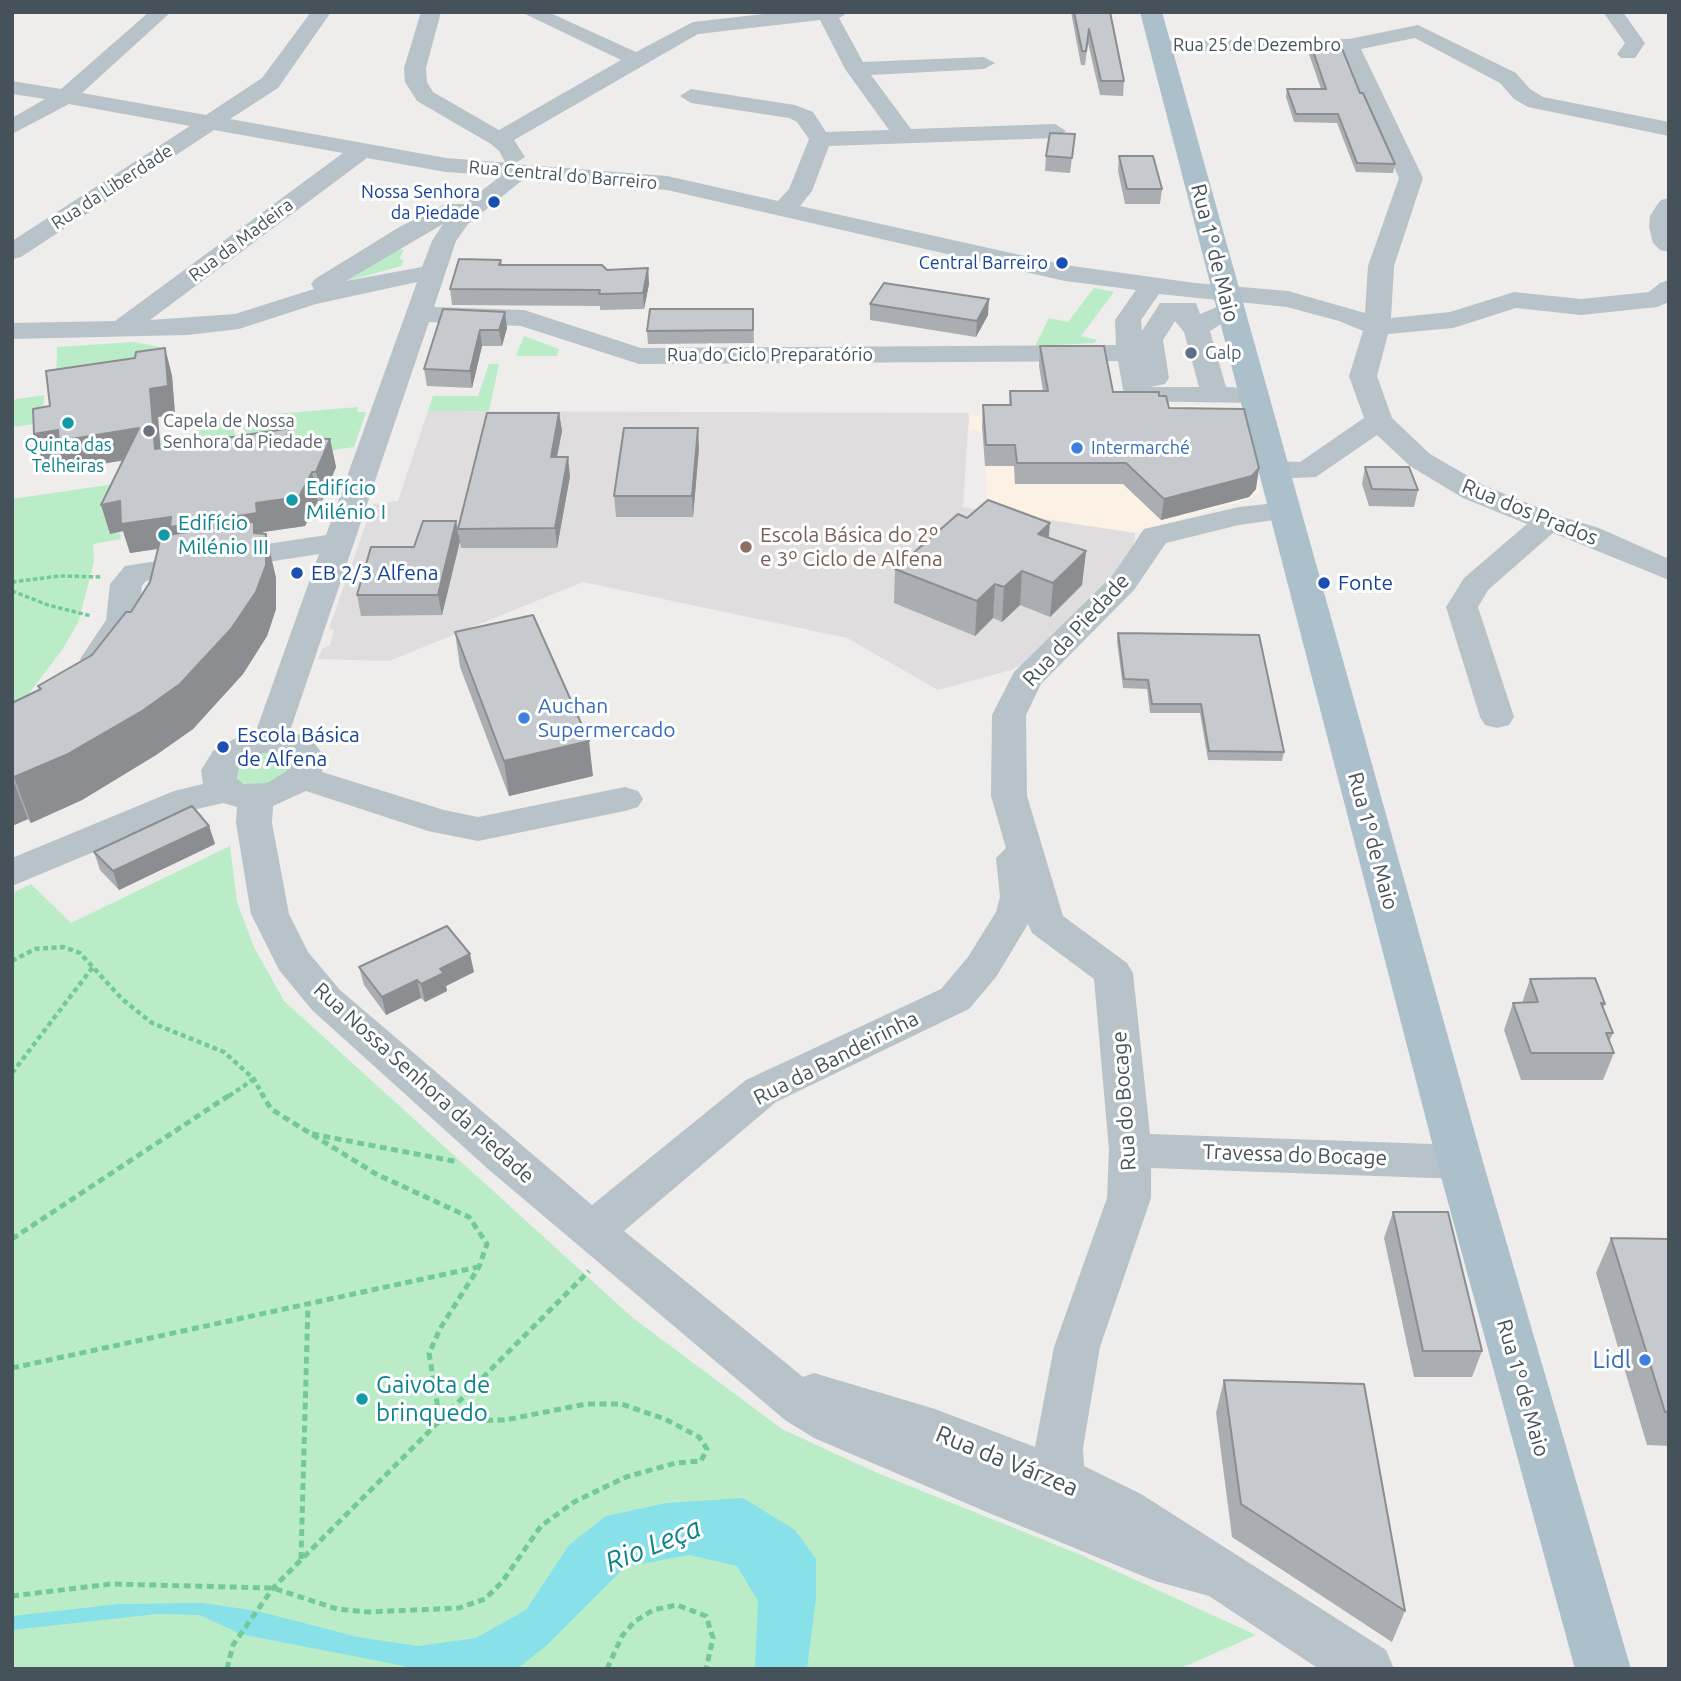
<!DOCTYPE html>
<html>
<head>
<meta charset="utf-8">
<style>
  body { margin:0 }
  #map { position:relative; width:1681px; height:1681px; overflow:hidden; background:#efecec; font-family:Ubuntu,sans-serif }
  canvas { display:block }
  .frame { position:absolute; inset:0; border:14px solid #455259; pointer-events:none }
</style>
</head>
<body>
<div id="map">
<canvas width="1681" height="1681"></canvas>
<div class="frame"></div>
</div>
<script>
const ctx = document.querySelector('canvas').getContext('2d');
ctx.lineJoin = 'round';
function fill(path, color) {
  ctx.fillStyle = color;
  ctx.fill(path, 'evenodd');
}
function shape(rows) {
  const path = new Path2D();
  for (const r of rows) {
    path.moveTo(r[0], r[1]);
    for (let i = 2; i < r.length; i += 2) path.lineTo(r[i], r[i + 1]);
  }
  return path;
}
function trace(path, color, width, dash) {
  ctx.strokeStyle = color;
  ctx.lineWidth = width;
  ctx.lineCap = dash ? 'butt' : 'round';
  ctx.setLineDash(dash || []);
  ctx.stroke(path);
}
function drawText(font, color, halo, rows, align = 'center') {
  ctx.font = font + ' Ubuntu,sans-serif';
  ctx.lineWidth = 6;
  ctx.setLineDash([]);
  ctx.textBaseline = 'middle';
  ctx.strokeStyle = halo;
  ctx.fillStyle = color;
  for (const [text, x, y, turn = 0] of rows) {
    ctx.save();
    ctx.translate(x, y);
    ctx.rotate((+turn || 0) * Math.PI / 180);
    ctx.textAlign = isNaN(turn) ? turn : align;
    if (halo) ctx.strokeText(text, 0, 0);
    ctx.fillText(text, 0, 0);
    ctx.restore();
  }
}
const commercial = shape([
  [1032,404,1227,406,1235,409,1239,413,1261,491,1252,498,1135,533,988,510,983,431,969,430,969,415,985,416]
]);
const education = shape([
  [428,411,967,413,969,415,963,507,1135,533,1133,552,1044,654,1011,670,938,690,847,638,583,582,389,661,318,659,322,649,330,645,334,631,329,628,373,504,398,501]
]);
const green = shape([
  [397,249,404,250,399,259,404,260,401,266,347,281],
  [1094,288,1114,292,1081,336,1097,340,1094,343,1035,346,1049,318,1068,322],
  [524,336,559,349,557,356,516,356],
  [134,342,165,348,56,387,57,347],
  [489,364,499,364,489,411,428,411,433,396,478,396],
  [44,395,43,423,12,427,12,400],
  [358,407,357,412,366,412,354,447,255,462,243,427,251,416],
  [226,418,232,420,235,436,135,462,113,462,112,450,159,443,159,438,199,434,202,419],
  [135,481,111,534,120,532,121,539,93,544,94,562,78,623,62,650,27,696,12,736,12,499],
  [267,751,287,756,293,762,291,770,278,783,255,787,243,783,236,776,237,770,243,761],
  [230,846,237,902,254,947,284,1001,633,1318,782,1429,875,1472,1081,1555,1256,1635,1179,1669,12,1669,12,893,31,884,71,923]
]);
const water = shape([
  [743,1498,795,1530,816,1559,816,1598,807,1669,755,1669,758,1601,737,1566,689,1555,625,1567,546,1646,517,1669,404,1669,404,1666,240,1634,200,1615,157,1614,12,1630,12,1616,119,1604,203,1603,257,1611,358,1637,418,1646,476,1638,526,1610,569,1545,606,1516,666,1503]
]);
const pathFar2 = shape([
  [12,582,60,576,101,577],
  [12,591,48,605,91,616]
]);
const pathFar1 = shape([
  [12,961,35,949,64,947,80,953,122,999,152,1023,224,1052,254,1079,263,1096],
  [12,1073,93,967],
  [229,1096,254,1079]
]);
const path = shape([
  [312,1134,458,1162],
  [12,1239,231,1094],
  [12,1368,478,1267],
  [301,1559,308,1304],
  [12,1596,111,1584,273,1588,337,1609,368,1612,459,1608,485,1599,502,1582,541,1526,574,1502,626,1477,676,1463,701,1461,707,1449,699,1437,665,1419,621,1404,586,1404,505,1420,440,1421,429,1353,441,1327,479,1267,487,1244,469,1217,376,1174,271,1109,262,1094],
  [227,1669,233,1645,273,1588,589,1271],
  [607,1669,622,1636,634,1622,653,1610,677,1605,706,1616,713,1638,706,1669]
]);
const minor = shape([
  [149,12,171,12,82,93,206,115,262,78,311,12,331,12,278,88,230,119,446,158,510,163,505,162,499,151,491,144,417,101,405,82,404,68,421,12,441,12,426,68,427,82,433,92,499,130,621,60,521,12,548,12,636,52,693,22,781,12,849,12,839,18,863,62,984,57,995,63,984,69,871,75,911,129,1055,124,1066,131,1055,138,829,146,812,191,800,206,1065,265,1195,283,1288,291,1365,313,1368,266,1399,178,1341,51,1160,51,1153,49,1150,45,1153,41,1349,39,1418,25,1516,73,1530,89,1543,97,1669,122,1669,136,1528,107,1514,99,1500,83,1415,38,1361,49,1423,178,1394,266,1391,318,1450,312,1514,292,1581,299,1649,292,1660,283,1669,280,1669,302,1657,307,1581,315,1516,308,1453,328,1388,334,1377,376,1392,418,1430,454,1485,486,1559,516,1599,528,1669,559,1669,580,1553,533,1488,590,1478,607,1514,717,1509,725,1497,728,1485,725,1480,717,1446,607,1464,578,1527,524,1463,498,1410,466,1377,435,1316,477,1273,479,1263,476,1258,470,1263,464,1273,461,1300,462,1364,418,1349,376,1363,331,1339,321,1287,307,1159,294,1141,320,1142,331,1160,303,1196,303,1200,314,1217,307,1226,309,1230,315,1226,321,1210,331,1226,387,1264,389,1268,395,1264,401,1254,403,1128,401,1124,395,1118,361,639,364,521,326,429,322,290,731,311,739,318,748,324,756,322,772,444,810,478,817,625,787,638,791,643,799,638,807,625,811,478,841,428,831,306,791,273,806,272,823,289,914,308,952,340,990,592,1205,746,1080,941,989,968,957,996,912,1000,897,996,858,1006,848,991,796,992,715,1014,672,1112,576,1144,529,1239,507,1284,502,1295,505,1299,511,1295,517,1239,525,1166,543,1134,590,1041,684,1026,715,1027,796,1063,916,1127,963,1133,973,1150,1134,1460,1145,1475,1150,1482,1162,1475,1174,1460,1179,1151,1168,1151,1198,1100,1347,1083,1448,1084,1466,1141,1494,1386,1650,1394,1669,1319,1669,1209,1596,1155,1581,989,1513,814,1438,785,1420,488,1169,312,1010,279,970,251,914,236,823,237,807,223,803,197,809,12,886,12,858,174,791,203,784,201,770,213,751,241,735,256,731,319,554,146,581,142,586,138,620,109,666,97,669,85,666,80,659,106,620,110,584,125,566,326,535,417,282,316,304,239,329,187,335,12,339,12,323,115,321,343,153,214,130,21,257,12,259,12,241,190,126,69,104,12,134,12,118,45,99,12,94,12,81,61,89,149,12],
  [820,20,845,69,889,130,826,132,813,112,795,105,691,89,680,96,691,103,789,118,797,122,809,139,789,189,778,201,667,176,514,164,525,157,514,140,698,34,820,20],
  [367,158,446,172,501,176,464,204,446,204,401,226,315,279,311,284,314,289,235,314,150,320,367,158],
  [525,178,667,190,1065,281,1136,290,1115,320,1116,345,641,348,524,310,434,307,456,241,468,224,525,178],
  [443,224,432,241,422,267,346,281,443,224],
  [1175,321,1184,332,1199,387,1150,387,1165,384,1169,378,1163,340,1175,321],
  [280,752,289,758,287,771,267,783,244,784,237,778,239,766,263,753,280,752],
  [1028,924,1032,933,1094,979,1109,1150,1107,1198,1054,1347,1035,1447,935,1409,814,1373,803,1377,624,1231,776,1102,969,1009,996,977,1028,924],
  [1603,12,1623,12,1642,39,1645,43,1635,58,1621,58,1617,54,1625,43,1603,12],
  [1669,198,1669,252,1660,250,1653,243,1649,227,1650,216,1657,205,1661,200,1669,198]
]);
const major = shape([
  [1140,12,1162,12,1483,1162,1631,1669,1575,1669,1437,1162,1140,12]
]);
const wall = shape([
  [1071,12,1110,12,1124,81,1123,96,1100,95,1088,43,1085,65,1081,65],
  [1311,45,1360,93,1395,164,1393,173,1356,172,1337,123,1294,122,1286,97,1287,89,1321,89,1309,54],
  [1075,134,1070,173,1045,171,1046,156],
  [1119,156,1162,189,1160,204,1125,204,1118,171],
  [501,260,502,265,607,270,648,268,649,284,644,309,600,310,600,306,452,305,450,289],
  [870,304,988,315,976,337,870,320],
  [753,309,754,343,648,344,647,331],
  [505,312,507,328,502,346,482,346,472,388,427,386,424,369],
  [1040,346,1113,392,1159,396,1169,408,1256,489,1249,497,1161,520,1123,484,1015,484,1014,466,985,466,982,426,983,405,1009,405,1010,391,1043,391,1039,366],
  [165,348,172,376,175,414,158,417,160,448,291,428,293,438,330,439,336,467,322,501,318,501,305,526,263,532,276,578,276,609,267,636,243,674,193,729,156,755,82,800,31,823,28,819,12,826,12,703,39,690,38,686,92,655,131,612,150,582,158,549,130,553,123,531,110,534,123,460,68,470,65,459,43,462,34,434,50,406],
  [559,413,562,431,557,457,570,476,557,548,461,548,458,529],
  [699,448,693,517,616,517,614,496],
  [1365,467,1418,490,1414,507,1369,506,1362,484],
  [967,518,1049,538,1086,551,1082,585,1050,617,1020,605,1002,622,993,618,975,636,894,603,895,569],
  [460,541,442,615,361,616,357,595,414,547],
  [455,632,593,776,509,796,460,667],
  [1118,633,1284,752,1282,761,1208,760,1200,713,1150,713,1147,689,1123,688,1117,641],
  [209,826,215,844,119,890,100,870,94,852],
  [359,967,474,972,446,986,447,991,425,1002,421,998,386,1015,364,985],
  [1530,979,1605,1004,1603,1008,1613,1033,1609,1042,1614,1053,1603,1080,1521,1080,1504,1030,1513,1003,1522,1003],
  [1393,1212,1482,1351,1472,1377,1414,1377,1384,1238],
  [1611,1238,1669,1239,1669,1446,1647,1445,1596,1273],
  [1224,1380,1405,1611,1392,1642,1232,1537,1216,1413]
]);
const shadedWall = shape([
  [648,268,649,284,644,309,643,293],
  [989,299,988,315,976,337,977,321],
  [505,312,507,328,502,346,499,330],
  [480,330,482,346,472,388,470,371],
  [165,348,172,376,175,414,158,417,163,477,155,449,150,389],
  [559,413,562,431,553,476,551,457],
  [139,428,147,456,68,470,65,459,43,462,34,434,58,430],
  [291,428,297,456,285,438],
  [698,428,699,448,693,517,692,496],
  [330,439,336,467,322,501,316,472],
  [568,457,570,476,557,548,555,528],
  [1259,468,1256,489,1249,497,1161,520,1164,499],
  [312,472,318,501,305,526,263,532,264,542,266,534,276,578,276,609,267,636,243,674,193,729,156,755,82,800,31,823,14,777,178,556,175,546,130,553,123,531,110,534,101,505,120,501,256,503],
  [456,521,460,541,442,615,438,595],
  [1050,523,1047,557,1038,534],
  [1086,551,1082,585,1050,617,1053,583],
  [1022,571,1020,605,1002,622,1004,587],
  [995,584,993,618,975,636,977,601],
  [589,741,593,776,509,796,504,761],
  [12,777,28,819,12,826],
  [209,826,215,844,119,890,113,871],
  [470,954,474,972,446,986,447,991,425,1002,421,984,440,969],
  [417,980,421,998,386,1015,382,997]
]);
const building = shape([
  [1074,12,1110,12,1124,81,1101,81,1089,29,1086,51,1082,51,1074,12],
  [1311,45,1341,46,1360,93,1363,93,1395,164,1357,163,1338,114,1296,114,1287,89,1326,89,1311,45],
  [1050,133,1075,134,1072,158,1046,156,1050,133],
  [1119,156,1153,156,1162,189,1127,189,1119,156],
  [459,259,501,260,499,265,602,265,607,270,648,268,643,293,599,294,600,290,450,289,459,259],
  [884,283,989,299,977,321,870,304,884,283],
  [443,309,505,312,499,330,480,330,470,371,424,369,443,309],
  [650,309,753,309,753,330,647,331,650,309],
  [1040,346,1104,346,1113,392,1159,392,1159,396,1166,396,1169,408,1244,409,1259,468,1252,476,1164,499,1126,463,1017,463,1015,445,986,445,983,405,1011,405,1010,391,1048,391,1040,346],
  [165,348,168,386,150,389,155,449,291,428,285,438,330,439,316,472,312,472,299,497,256,503,257,513,170,527,171,517,121,524,120,501,101,505,139,428,59,441,58,430,34,434,33,409,50,406,46,371,135,358,136,352,165,348],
  [487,413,559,413,551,457,568,457,555,528,458,529,487,413],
  [624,428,698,428,692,496,614,496,624,428],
  [1365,467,1409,467,1418,490,1372,489,1365,467],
  [988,500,1050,523,1038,534,1086,551,1053,583,1022,571,1004,587,995,584,977,601,895,569,958,514,967,518,988,500],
  [423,521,456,521,438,595,357,595,371,547,414,547,423,521],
  [254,522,254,533,266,534,266,565,256,592,231,629,180,684,142,711,66,755,14,777,12,775,12,703,41,689,38,686,92,655,126,612,131,612,150,582,161,536,254,522],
  [533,615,589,741,504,761,455,632,533,615],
  [1118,633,1259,635,1284,752,1209,751,1201,704,1152,704,1148,680,1124,679,1118,633],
  [192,806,209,826,113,871,94,852,192,806],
  [447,926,470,954,440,969,444,973,421,984,417,980,382,997,359,967,447,926],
  [1595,978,1605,1004,1601,1003,1613,1033,1606,1033,1614,1053,1531,1053,1513,1003,1538,1002,1530,979,1595,978],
  [1393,1212,1448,1212,1482,1351,1423,1351,1393,1212],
  [1611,1238,1669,1239,1669,1412,1665,1412,1611,1238],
  [1224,1380,1364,1384,1405,1611,1241,1504,1224,1380]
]);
const markers = [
  [494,202,7,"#1a4fb4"],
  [1062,263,7,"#1a4fb4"],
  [1191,353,7,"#5c6f8a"],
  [68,423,7,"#0f9aa8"],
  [149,431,7,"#6b7280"],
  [1077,448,7,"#3f7fe0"],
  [292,500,7,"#0f9aa8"],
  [164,535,7,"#0f9aa8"],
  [746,547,7,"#8d6e63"],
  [297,573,7,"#1a4fb4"],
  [1324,583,7,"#1a4fb4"],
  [524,718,7,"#3f7fe0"],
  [223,747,7,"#1a4fb4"],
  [1645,1360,7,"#3f7fe0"],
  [362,1399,7,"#0f9aa8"]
];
const farStreetnames = [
  ["Rua 25 de Dezembro",1257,45],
  ["Rua Central do Barreiro",563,175,5],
  ["Rua da Liberdade",112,187,-33],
  ["Rua da Madeira",241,240,-37],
  ["Rua do Ciclo Preparatório",770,355]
];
const farTransitnames = [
  ["Nossa Senhora",480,192],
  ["da Piedade",480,213],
  ["Central Barreiro",1048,263]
];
const farServicenames = [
  ["Galp",1205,353]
];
const farWorshipnames = [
  ["Capela de Nossa",163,421],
  ["Senhora da Piedade",163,442]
];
const farCulturenames = [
  ["Quinta das",68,445],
  ["Telheiras",68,466]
];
const farShopnames = [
  ["Intermarché",1091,448]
];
const streetNames = [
  ["Rua 1º de Maio",1215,253,76],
  ["Rua dos Prados",1530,512,22],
  ["Rua da Piedade",1076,630,-47],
  ["Rua 1º de Maio",1373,841,75],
  ["Rua da Bandeirinha",836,1058,-27],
  ["Rua Nossa Senhora da Piedade",424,1083,42],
  ["Rua do Bocage",1124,1101,-94],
  ["Travessa do Bocage",1295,1155,2],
  ["Rua 1º de Maio",1523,1388,74]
];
const cultureNames = [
  ["Edifício",306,488],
  ["Milénio I",306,512],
  ["Edifício",178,523],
  ["Milénio III",178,547]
];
const educationNames = [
  ["Escola Básica do 2º",760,535],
  ["e 3º Ciclo de Alfena",760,559]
];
const transitNames = [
  ["EB 2/3 Alfena",311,573],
  ["Fonte",1338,583],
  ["Escola Básica",237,735],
  ["de Alfena",237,759]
];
const shopNames = [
  ["Auchan",538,706],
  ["Supermercado",538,730]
];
const nearShopnames = [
  ["Lidl",1631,1360]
];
const nearCulturenames = [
  ["Gaivota de",376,1385],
  ["brinquedo",376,1413]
];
const nearStreetnames = [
  ["Rua da Várzea",1007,1461,22]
];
const nearWaternames = [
  ["Rio Leça",653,1545,-22]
];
fill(commercial, '#fbf1e4');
fill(education, '#e0ddde');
fill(green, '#baedc7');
fill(water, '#88e1e9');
trace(pathFar2, '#73ca94', 3.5, [4.5, 2.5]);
trace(pathFar1, '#73ca94', 4.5, [5, 3.5]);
trace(path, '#73ca94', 5, [7, 4.5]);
fill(minor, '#b7c3c9');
fill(major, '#acc0cb');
fill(wall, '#aaaeb2');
fill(shadedWall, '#8b8d91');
fill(building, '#c6cacf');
trace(building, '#8b8d91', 2);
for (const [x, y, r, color] of markers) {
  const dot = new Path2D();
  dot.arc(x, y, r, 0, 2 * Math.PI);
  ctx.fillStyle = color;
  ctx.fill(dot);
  trace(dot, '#fff', 2.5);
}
drawText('18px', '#455259', '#fff', farStreetnames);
drawText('18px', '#164399', '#fff', farTransitnames, 'right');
drawText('18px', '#4e5e75', '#fff', farServicenames, 'left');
drawText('18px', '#5b616d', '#fff', farWorshipnames, 'left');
drawText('18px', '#0d838f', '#fff', farCulturenames);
drawText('18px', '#366cbe', '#fff', farShopnames, 'left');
drawText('21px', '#455259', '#fff', streetNames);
drawText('21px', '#0d838f', '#fff', cultureNames, 'left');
drawText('21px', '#785e54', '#fff', educationNames, 'left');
drawText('21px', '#164399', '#fff', transitNames, 'left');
drawText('21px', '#366cbe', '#fff', shopNames, 'left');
drawText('24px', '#366cbe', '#fff', nearShopnames, 'right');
drawText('24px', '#0d838f', '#fff', nearCulturenames, 'left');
drawText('24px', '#455259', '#fff', nearStreetnames);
drawText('italic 28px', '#0f828c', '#fff', nearWaternames);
</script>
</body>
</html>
